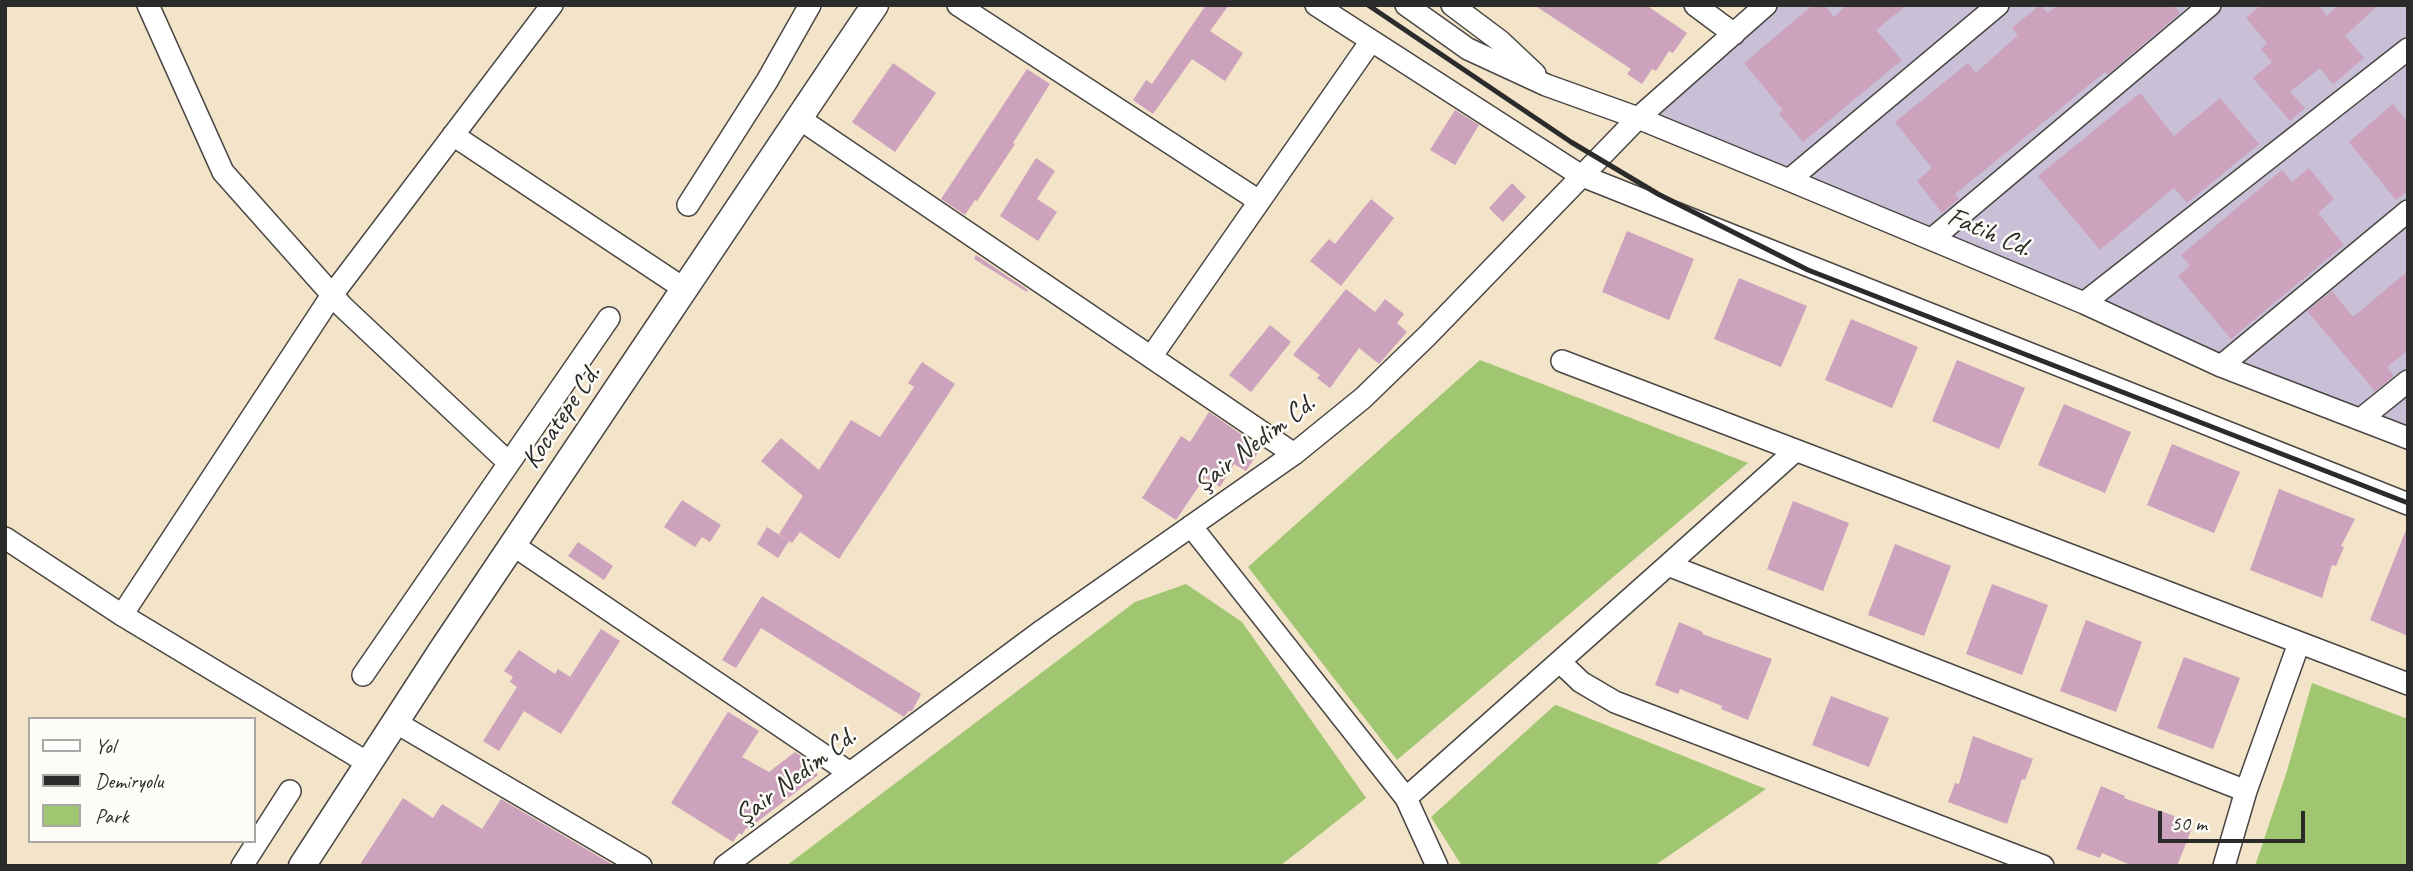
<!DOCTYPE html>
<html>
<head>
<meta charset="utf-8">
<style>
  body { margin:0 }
  #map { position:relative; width:2413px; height:871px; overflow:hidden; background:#f3e3c9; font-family:Caveat,sans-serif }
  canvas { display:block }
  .frame { position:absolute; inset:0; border:7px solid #2b2b2b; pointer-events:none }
  .legend { position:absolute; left:28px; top:717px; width:228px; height:126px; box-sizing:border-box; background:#fdfcf7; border:2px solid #a9a8a5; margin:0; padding:9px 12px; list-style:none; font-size:21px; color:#2b2b2b }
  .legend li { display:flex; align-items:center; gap:14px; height:35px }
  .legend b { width:35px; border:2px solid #a9a8a5 }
  .scale { position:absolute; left:2158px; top:811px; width:147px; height:32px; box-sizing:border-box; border:4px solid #2b2b2b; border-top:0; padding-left:9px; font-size:21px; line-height:24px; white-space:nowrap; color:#2b2b2b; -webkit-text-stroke:5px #fdfcf7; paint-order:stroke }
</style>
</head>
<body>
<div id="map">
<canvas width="2413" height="871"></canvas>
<div class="frame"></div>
<ul class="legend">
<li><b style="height:9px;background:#fff"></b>Yol</li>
<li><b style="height:9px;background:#2b2b2b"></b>Demiryolu</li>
<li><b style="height:19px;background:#a1c671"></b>Park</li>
</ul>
<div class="scale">50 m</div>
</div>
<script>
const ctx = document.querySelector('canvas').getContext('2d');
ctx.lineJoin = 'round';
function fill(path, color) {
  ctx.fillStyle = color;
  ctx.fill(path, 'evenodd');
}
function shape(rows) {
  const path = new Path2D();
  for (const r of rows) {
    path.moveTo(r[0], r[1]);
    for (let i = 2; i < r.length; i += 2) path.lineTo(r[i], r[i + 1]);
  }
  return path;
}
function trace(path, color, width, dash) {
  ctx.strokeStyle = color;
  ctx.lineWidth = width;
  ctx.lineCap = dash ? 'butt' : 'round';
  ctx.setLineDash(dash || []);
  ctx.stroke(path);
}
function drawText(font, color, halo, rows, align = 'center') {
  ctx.font = font + ' Caveat,sans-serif';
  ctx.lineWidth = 5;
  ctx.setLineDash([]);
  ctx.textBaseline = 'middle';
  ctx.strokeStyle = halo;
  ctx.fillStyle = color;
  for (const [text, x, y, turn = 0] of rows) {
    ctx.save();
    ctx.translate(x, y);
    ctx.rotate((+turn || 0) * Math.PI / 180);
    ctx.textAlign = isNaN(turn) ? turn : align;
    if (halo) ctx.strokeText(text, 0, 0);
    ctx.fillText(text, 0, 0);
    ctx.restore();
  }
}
const industrial = shape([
  [1766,5,2408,5,2408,438,1638,118]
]);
const green = shape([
  [1480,360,1748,463,1397,760,1248,567],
  [1186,584,1242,622,1366,798,1280,866,786,866,1135,602],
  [2312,683,2408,719,2408,866,2255,866,2287,771],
  [1555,705,1556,705,1766,789,1654,866,1462,866,1431,817]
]);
const building = shape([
  [1206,5,1229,5,1210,31,1243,53,1225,81,1192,59,1153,114,1133,100,1146,80,1152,84],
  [1534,5,1646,5,1687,33,1673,53,1669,51,1656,71,1652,69,1642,84,1627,74,1631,69],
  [1813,5,1824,5,1834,17,1847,5,1907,5,1876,30,1902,60,1803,142,1779,114,1783,110,1744,63],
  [2040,5,2048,13,2058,5,2173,5,2180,13,2107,75,2105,72,1955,194,1959,199,1942,213,1917,181,1932,168,1895,122,1968,63,1976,73,2018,35,2012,28],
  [2261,5,2318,5,2327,16,2338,5,2378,5,2345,36,2364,58,2333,84,2320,68,2290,92,2305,108,2290,121,2253,78,2272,62,2261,49,2267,43,2246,18],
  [893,63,936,93,895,152,852,122],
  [1027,69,1050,84,1013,143,1015,144,977,201,975,200,965,215,941,199],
  [2140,93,2174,136,2220,98,2259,144,2187,203,2174,188,2100,250,2038,176],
  [2393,104,2408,122,2408,191,2396,200,2349,142],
  [1455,110,1479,125,1455,165,1430,150],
  [1036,158,1055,171,1037,199,1057,212,1038,241,1000,216],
  [2309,168,2334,199,2318,213,2344,245,2231,339,2178,276,2190,266,2181,255,2282,170,2292,182],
  [1512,183,1526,197,1503,222,1489,208],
  [1371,199,1394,218,1341,286,1310,261,1329,239,1335,244],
  [1627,231,1694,259,1669,320,1602,292],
  [976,255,1028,290,1027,292,974,259],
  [2408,271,2408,350,2387,367,2394,376,2375,391,2307,311,2332,291,2353,317],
  [1739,278,1807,306,1781,367,1714,339],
  [1346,289,1375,312,1385,299,1404,314,1397,323,1407,332,1379,364,1359,348,1330,388,1317,378,1320,375,1293,355],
  [1851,319,1918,347,1892,408,1825,380],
  [1270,325,1291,342,1251,392,1229,375],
  [1957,360,2025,388,1999,449,1932,421],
  [922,362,955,384,839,559,800,532,792,543,779,534,803,496,761,461,781,438,819,470,851,420,880,437,914,387,908,383],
  [2064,404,2131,432,2105,493,2038,465],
  [1209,412,1261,448,1246,471,1234,464,1220,487,1205,477,1176,520,1142,498,1181,436,1190,442],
  [2172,444,2240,472,2214,533,2147,505],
  [2279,489,2355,519,2341,546,2344,547,2336,566,2332,565,2322,598,2250,570],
  [682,500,721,525,710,542,702,537,695,547,664,527],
  [1793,501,1849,523,1823,591,1767,569],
  [2408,525,2408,636,2370,620],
  [767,527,789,541,778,558,757,544],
  [578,542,613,566,604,580,568,556],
  [1895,544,1951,566,1924,636,1868,615],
  [1992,584,2048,605,2022,675,1966,654],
  [762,596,921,694,912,711,909,711,904,717,761,628,736,668,722,660],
  [2086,620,2142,642,2116,712,2060,691],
  [1679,622,1703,632,1702,634,1772,659,1748,720,1721,709,1722,706,1680,689,1678,694,1655,685],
  [601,629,620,641,561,734,524,711,499,751,483,741,517,687,510,682,513,677,504,671,519,650,555,674,558,669,570,677],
  [2184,657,2240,678,2213,749,2157,728],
  [1831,696,1889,718,1869,767,1812,745],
  [728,712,759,731,742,757,769,772,795,752,805,759,818,775,748,829,746,828,742,835,739,833,733,842,671,803],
  [1973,736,2033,759,2025,780,2022,779,2007,824,1948,802,1955,783,1959,784],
  [2101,786,2125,796,2124,798,2194,823,2177,866,2133,866,2102,853,2100,858,2076,849],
  [403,798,433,818,442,804,482,829,501,799,615,866,359,866]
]);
const minor = shape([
  [148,5,223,172,343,307,509,463],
  [958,5,1259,201],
  [1316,5,1580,175,2408,504],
  [1406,5,1468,49,1546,85,1638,118,1789,180,2084,303,2221,366,2408,438],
  [1452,5,1500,41,1535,74],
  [1695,5,1734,34],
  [800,119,1294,454],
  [453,135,686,290],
  [1789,180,1998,5],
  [688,205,767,81,810,5],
  [1932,239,2210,5],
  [2084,303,2408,49],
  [1151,357,1371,41],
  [1562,361,2408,684],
  [2221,366,2408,211],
  [2361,419,2408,381],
  [1795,451,1668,565,2246,791],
  [1191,526,1406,798],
  [5,538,122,615,368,763],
  [513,545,850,773],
  [122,615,332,295,552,5],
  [1560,662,1581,682,1615,702,2043,866],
  [363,675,609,318],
  [395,722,641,866],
  [242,866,290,791],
  [725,866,1043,630,1294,454,1363,398,1427,336,1638,118,1766,5],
  [1437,866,1406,798,1668,565],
  [2224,866,2246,791,2299,643]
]);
const major = shape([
  [302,866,442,650,875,5]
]);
const rail = shape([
  [1368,5,1571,142,1658,194,1808,270,2408,503]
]);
const streetNames = [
  ["Fatih Cd.",1989,233,23],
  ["Kocatepe Cd.",562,417,-56],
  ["Şair Nedim Cd.",1255,444,-37],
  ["Şair Nedim Cd.",796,777,-37]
];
fill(industrial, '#c9bfd7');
fill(green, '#a1c671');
fill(building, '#cca2bd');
trace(minor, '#494743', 24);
trace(major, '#494743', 29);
trace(minor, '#fff', 21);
trace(major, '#fff', 26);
trace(rail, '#2b2b2b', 5);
drawText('28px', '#2b2b2b', '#fdfcf7', streetNames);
</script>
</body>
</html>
